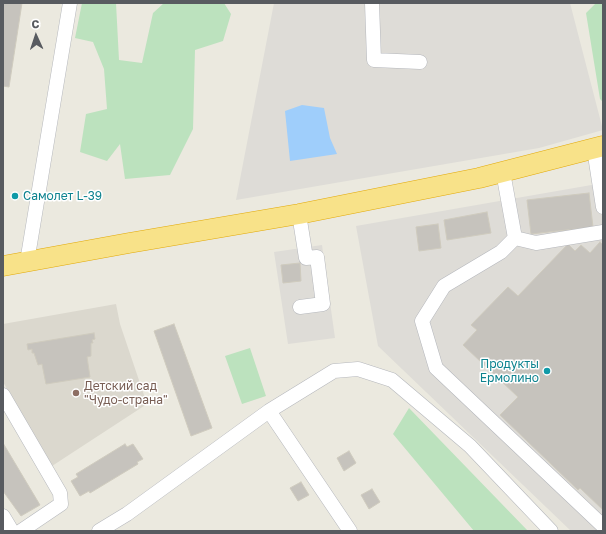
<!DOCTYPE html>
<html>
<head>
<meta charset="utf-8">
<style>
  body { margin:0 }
  #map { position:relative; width:606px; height:534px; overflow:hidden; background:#ebe9df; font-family:"Golos Text",sans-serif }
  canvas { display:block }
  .frame { position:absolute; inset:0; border:4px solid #585b60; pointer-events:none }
  .north { position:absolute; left:16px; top:16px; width:40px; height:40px; -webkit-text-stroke:3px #fff; paint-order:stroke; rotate:357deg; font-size:11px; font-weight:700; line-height:16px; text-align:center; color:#585b60 }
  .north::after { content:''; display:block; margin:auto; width:14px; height:18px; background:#585b60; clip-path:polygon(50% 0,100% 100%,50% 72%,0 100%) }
</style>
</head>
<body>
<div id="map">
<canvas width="606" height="534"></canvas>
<div class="frame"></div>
<div class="north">С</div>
</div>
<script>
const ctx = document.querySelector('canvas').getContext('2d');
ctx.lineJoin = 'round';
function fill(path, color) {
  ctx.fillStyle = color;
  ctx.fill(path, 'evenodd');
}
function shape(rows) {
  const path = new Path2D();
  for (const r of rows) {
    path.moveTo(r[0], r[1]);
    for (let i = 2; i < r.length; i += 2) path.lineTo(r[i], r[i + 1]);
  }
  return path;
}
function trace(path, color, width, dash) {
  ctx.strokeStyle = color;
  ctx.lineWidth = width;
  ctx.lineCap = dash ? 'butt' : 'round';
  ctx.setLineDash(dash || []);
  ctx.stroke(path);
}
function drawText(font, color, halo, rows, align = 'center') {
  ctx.font = font + ' "Golos Text",sans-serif';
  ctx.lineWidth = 3;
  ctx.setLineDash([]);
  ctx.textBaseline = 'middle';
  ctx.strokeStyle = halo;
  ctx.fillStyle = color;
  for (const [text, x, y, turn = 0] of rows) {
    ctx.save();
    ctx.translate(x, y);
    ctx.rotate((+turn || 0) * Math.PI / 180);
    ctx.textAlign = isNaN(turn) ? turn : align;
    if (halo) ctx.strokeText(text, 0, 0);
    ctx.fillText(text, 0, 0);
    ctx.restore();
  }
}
const industrial = shape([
  [274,3,570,3,603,130,539,148,236,200],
  [603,183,603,531,571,531,378,346,356,226],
  [322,245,335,338,288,344,274,252]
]);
const education = shape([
  [116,304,120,324,147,404,52,466,3,382,3,324]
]);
const green = shape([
  [82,3,116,3,119,60,142,63,153,13,164,3,224,3,231,14,223,41,195,50,193,129,170,175,125,179,120,144,107,161,80,152,86,114,107,109,104,69,93,42,75,38],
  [596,3,603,3,603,102,600,99,586,13],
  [250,348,266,396,242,404,225,356],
  [409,408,528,531,474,531,393,434]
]);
const water = shape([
  [302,105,324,108,330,138,337,154,290,161,285,111]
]);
const building = shape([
  [3,3,22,3,9,87,3,86,3,3],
  [589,193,593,227,531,234,527,200,589,193],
  [487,212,491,233,447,240,444,220,487,212],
  [438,224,441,248,419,251,416,227,438,224],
  [600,242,603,245,603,510,580,488,578,490,500,415,518,397,463,345,477,330,471,325,508,287,518,296,568,244,575,251,581,245,590,253,600,242],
  [300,263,301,281,283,283,281,265,300,263],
  [174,324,212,428,191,436,154,331,174,324],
  [94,333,95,339,92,340,93,343,91,343,91,356,87,357,90,377,46,384,42,364,38,365,34,353,32,353,32,349,28,350,27,344,94,333],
  [3,443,40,505,21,516,3,491,3,443],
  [125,444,127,447,133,444,143,459,137,462,138,464,90,493,89,491,80,496,71,481,78,477,76,474,125,444],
  [349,451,356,463,344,471,337,458,349,451],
  [301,482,309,495,298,501,290,488,301,482],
  [372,489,380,502,369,509,361,495,372,489]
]);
const minor = shape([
  [372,3,374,60,420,62],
  [594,149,603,207],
  [503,172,515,238,501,252,444,286,422,321,436,368,603,526],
  [299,214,306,258,317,257,323,304,300,307],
  [515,238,536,243,603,232],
  [27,262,70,3],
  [3,395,60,493,61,504,21,531],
  [269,411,350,531],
  [3,516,12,531],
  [99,531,127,514,269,411,334,371,358,369,392,380,470,446,551,531]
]);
const highway = shape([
  [3,266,129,243,299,214,479,178,603,146]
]);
const markers = [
  [15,196,4,"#0f9aa8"],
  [547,371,4,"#0f9aa8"],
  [76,393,4,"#8d6e63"]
];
const cultureNames = [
  ["Самолет L-39",23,196],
  ["Продукты",539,364,"right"],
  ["Ермолино",539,378,"right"]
];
const educationNames = [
  ["Детский сад",84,386],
  ["\"Чудо-страна\"",84,400]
];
fill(industrial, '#dedcd7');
fill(education, '#dbd8ce');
fill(green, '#bce2be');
fill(water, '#9fcefb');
fill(building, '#c6c3bd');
trace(building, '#cfcbbe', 1);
trace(minor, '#b5b7bc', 15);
trace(highway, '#e1a909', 21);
trace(minor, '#fff', 14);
trace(highway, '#f8e289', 20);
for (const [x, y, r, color] of markers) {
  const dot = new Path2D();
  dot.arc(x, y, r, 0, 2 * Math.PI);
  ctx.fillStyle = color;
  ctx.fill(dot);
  trace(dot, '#fff', 1.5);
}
drawText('12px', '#0d838f', '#fff', cultureNames, 'left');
drawText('12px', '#785e54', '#fff', educationNames, 'left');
</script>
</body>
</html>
